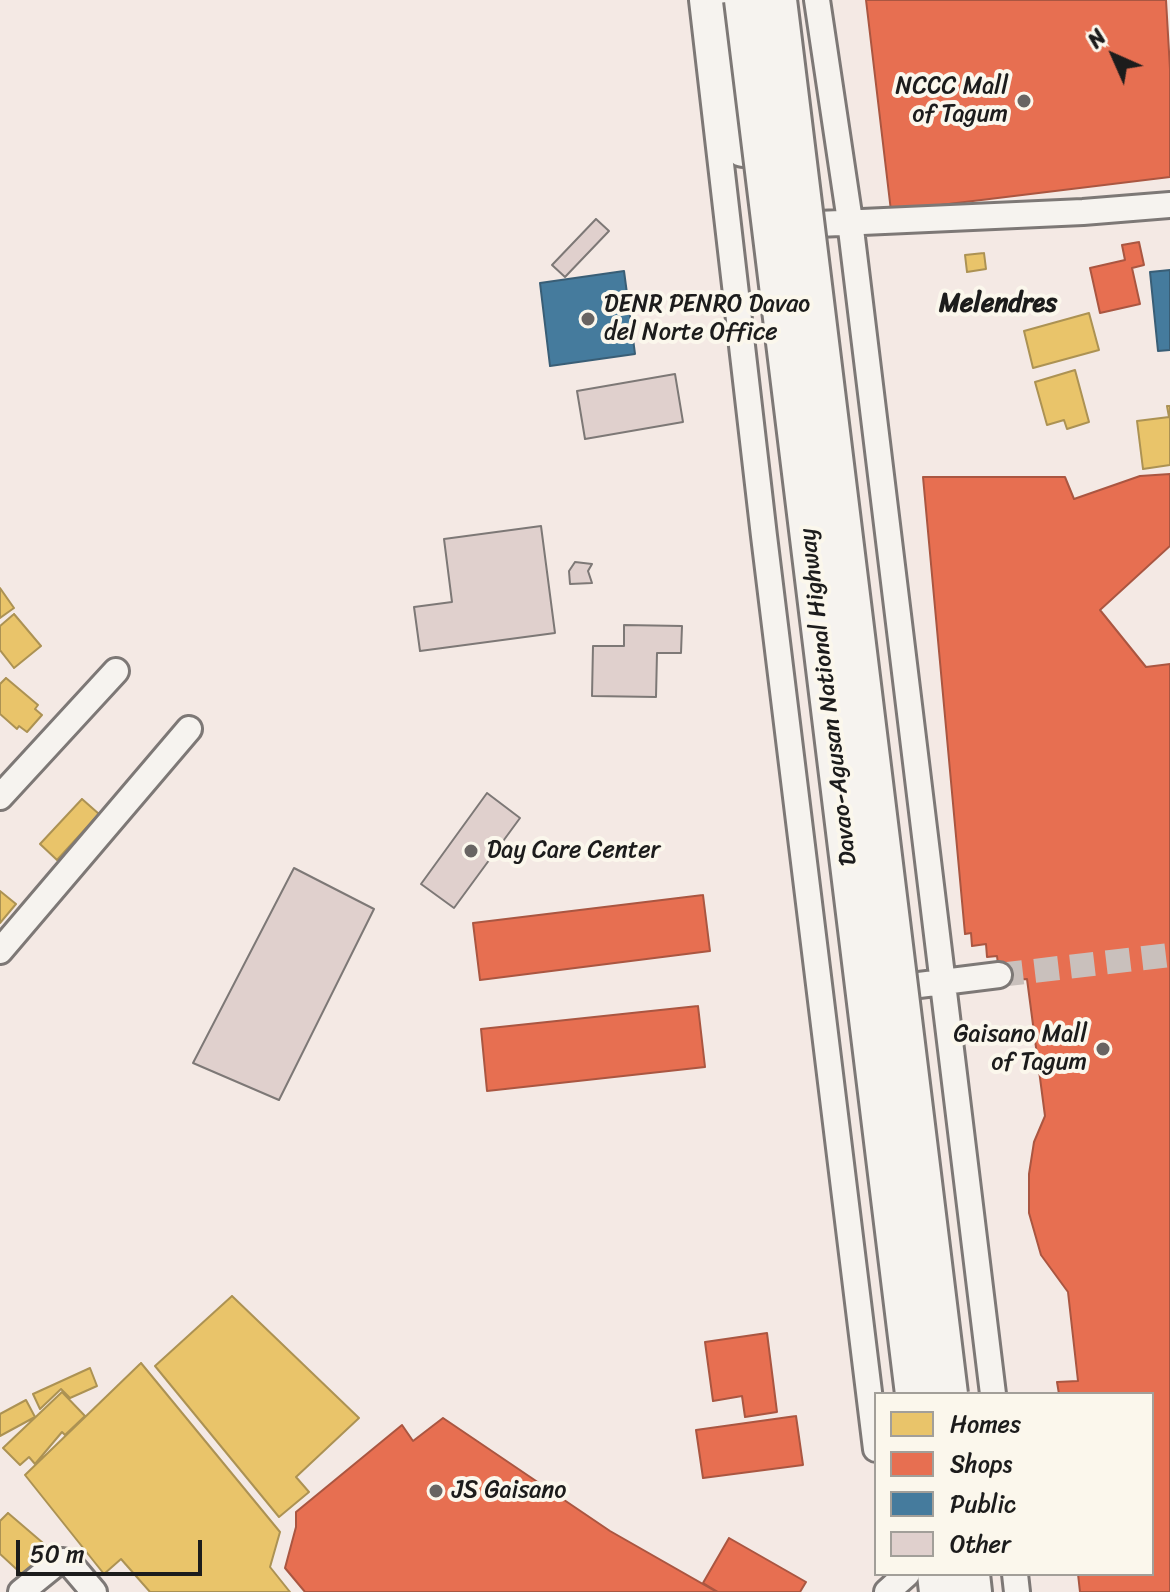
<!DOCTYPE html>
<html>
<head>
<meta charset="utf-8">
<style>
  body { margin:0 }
  #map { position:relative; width:1170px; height:1592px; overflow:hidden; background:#f4e9e4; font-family:Sriracha,sans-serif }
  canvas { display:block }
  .legend { position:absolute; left:874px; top:1392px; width:280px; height:184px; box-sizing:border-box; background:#fbf7ec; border:2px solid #a29f99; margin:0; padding:10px 14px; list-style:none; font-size:24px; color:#1c1c1c }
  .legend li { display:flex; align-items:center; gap:16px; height:40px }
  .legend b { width:40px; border:2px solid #a29f99 }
  .north { position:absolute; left:1074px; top:16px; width:80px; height:80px; -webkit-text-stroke:6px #fbf7ec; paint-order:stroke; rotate:315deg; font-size:22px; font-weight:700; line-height:32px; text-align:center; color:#1c1c1c }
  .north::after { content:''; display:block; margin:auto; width:28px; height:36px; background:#1c1c1c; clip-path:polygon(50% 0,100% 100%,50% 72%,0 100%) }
  .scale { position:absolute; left:16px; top:1540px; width:186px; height:36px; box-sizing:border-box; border:4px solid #1c1c1c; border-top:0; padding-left:10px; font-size:24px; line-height:28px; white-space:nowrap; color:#1c1c1c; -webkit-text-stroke:6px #fbf7ec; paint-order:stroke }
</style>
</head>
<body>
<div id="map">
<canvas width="1170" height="1592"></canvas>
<ul class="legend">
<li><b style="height:22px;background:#e9c46a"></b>Homes</li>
<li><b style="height:22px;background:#e76f51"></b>Shops</li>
<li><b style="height:22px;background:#457b9d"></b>Public</li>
<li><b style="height:22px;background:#e0d0cd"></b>Other</li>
</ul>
<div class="north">N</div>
<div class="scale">50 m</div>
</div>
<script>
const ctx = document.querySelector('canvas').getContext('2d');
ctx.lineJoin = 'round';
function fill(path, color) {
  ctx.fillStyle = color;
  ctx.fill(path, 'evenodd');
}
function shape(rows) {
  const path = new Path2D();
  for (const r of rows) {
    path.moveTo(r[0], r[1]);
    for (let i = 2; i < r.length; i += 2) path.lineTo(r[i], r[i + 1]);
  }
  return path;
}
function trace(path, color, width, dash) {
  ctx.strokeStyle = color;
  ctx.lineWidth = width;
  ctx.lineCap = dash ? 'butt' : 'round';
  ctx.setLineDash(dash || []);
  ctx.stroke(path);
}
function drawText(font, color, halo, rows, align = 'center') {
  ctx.font = font + ' Sriracha,sans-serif';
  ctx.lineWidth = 8;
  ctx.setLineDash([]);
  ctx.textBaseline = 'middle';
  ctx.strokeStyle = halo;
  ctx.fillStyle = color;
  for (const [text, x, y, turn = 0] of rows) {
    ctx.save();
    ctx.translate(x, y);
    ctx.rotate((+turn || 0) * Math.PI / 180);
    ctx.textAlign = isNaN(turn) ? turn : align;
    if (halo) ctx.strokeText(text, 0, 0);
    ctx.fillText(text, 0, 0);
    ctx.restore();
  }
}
const homes = shape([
  [984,253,986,269,967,272,965,255,984,253],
  [1089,313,1099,350,1033,368,1024,331,1089,313],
  [1075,370,1089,422,1067,429,1064,420,1047,425,1035,382,1075,370],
  [1167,406,1170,406,1170,465,1143,469,1137,421,1169,417,1167,406],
  [0,588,14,608,0,618,0,588],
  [14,614,41,646,14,668,0,650,0,626,14,614],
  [6,678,38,705,35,709,42,715,27,732,19,726,17,729,0,714,0,684,6,678],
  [82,799,99,814,57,860,40,844,82,799],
  [0,891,16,904,0,923,0,891],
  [232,1296,359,1418,296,1477,309,1492,279,1517,155,1366,232,1296],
  [141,1363,280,1532,270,1567,290,1592,150,1592,121,1559,104,1574,25,1475,141,1363],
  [90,1368,97,1386,70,1398,61,1389,40,1409,33,1394,90,1368],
  [62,1392,85,1416,65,1435,62,1432,35,1464,29,1457,20,1465,3,1448,62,1392],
  [26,1400,35,1417,0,1436,0,1414,26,1400],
  [8,1513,50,1549,25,1577,0,1554,0,1521,8,1513]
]);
const shops = shape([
  [866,0,1166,0,1170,69,1170,177,891,211,866,0],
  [1139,242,1144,265,1132,268,1140,304,1100,313,1090,268,1125,260,1122,245,1139,242],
  [1170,474,1170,546,1100,610,1146,667,1170,664,1170,1592,1080,1592,1078,1574,1152,1574,1152,1394,1059,1394,1057,1382,1078,1381,1068,1292,1041,1255,1029,1213,1029,1174,1034,1142,1045,1116,1027,979,1000,981,997,956,987,957,986,944,972,946,971,933,965,934,923,477,1065,477,1074,499,1140,476,1170,474],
  [703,895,710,951,480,980,473,923,703,895],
  [698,1006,705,1067,487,1091,481,1029,698,1006],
  [767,1333,777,1412,745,1417,742,1396,713,1401,705,1342,767,1333],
  [796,1416,803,1465,703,1478,696,1430,796,1416],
  [443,1418,610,1531,717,1592,305,1592,285,1568,296,1527,296,1512,402,1425,413,1441,443,1418],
  [729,1538,806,1582,800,1592,718,1592,703,1583,729,1538]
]);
const public = shape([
  [1170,270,1170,350,1158,351,1150,272,1170,270],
  [624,271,635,354,550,366,540,283,624,271]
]);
const building = shape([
  [596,219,609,231,565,277,552,265,596,219],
  [675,374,683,422,585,439,577,391,675,374],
  [541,526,555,633,420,651,414,607,452,602,444,539,541,526],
  [575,562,592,564,588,571,592,583,570,584,569,571,575,562],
  [624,625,682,626,681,653,657,653,656,697,592,696,593,646,624,646,624,625],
  [487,793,520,818,454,908,421,884,487,793],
  [294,868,374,909,279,1100,193,1063,294,868]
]);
const minorTunnel = shape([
  [999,975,1170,955]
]);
const minor = shape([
  [702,0,764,536,876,1449],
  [817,0,850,221,993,1394],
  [818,224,1083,212,1170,205],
  [0,797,116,671],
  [0,951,189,729],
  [911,986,999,975],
  [1015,1574,1017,1592],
  [21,1592,58,1562,63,1561,71,1565,94,1592],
  [887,1592,907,1574]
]);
const highway = shape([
  [724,0,743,148],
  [936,1574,938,1592],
  [971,1574,973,1592]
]);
const highwayBridge = shape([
  [743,0,914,1394],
  [778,0,949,1394]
]);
const markers = [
  [1024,101,8,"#686462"],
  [588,319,8,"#686462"],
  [471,851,8,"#686462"],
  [1103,1049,8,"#686462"],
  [436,1491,8,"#686462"]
];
const poiNames = [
  ["NCCC Mall",1008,87,"right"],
  ["of Tagum",1008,115,"right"],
  ["DENR PENRO Davao",604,305],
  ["del Norte Office",604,333],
  ["Day Care Center",487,851],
  ["Gaisano Mall",1087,1035,"right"],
  ["of Tagum",1087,1063,"right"],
  ["JS Gaisano",452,1491]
];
const streetNames = [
  ["Davao-Agusan National Highway",829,697,-97]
];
const neighbourhoodNames = [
  ["Melendres",998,304]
];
fill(homes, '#e9c46a');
trace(homes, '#ac9253', 2);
fill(shops, '#e76f51');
trace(shops, '#aa5641', 2);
fill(public, '#457b9d');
trace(public, '#395e76', 2);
fill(building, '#e0d0cd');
trace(building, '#7d7876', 2);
trace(minorTunnel, '#c9c0bc', 24, [24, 12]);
trace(minor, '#7d7876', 30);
trace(highway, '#7d7876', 42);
trace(minor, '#f6f3ef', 24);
trace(highway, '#f6f3ef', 36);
trace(highwayBridge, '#7d7876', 42, []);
trace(highwayBridge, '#f6f3ef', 36);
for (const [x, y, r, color] of markers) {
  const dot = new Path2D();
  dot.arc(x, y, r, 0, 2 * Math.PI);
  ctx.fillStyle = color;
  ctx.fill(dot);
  trace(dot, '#fbf7ec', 3);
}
drawText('24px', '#1c1c1c', '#fbf7ec', poiNames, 'left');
drawText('24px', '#1c1c1c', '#fbf7ec', streetNames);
drawText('bold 26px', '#1c1c1c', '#fbf7ec', neighbourhoodNames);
</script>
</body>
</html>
